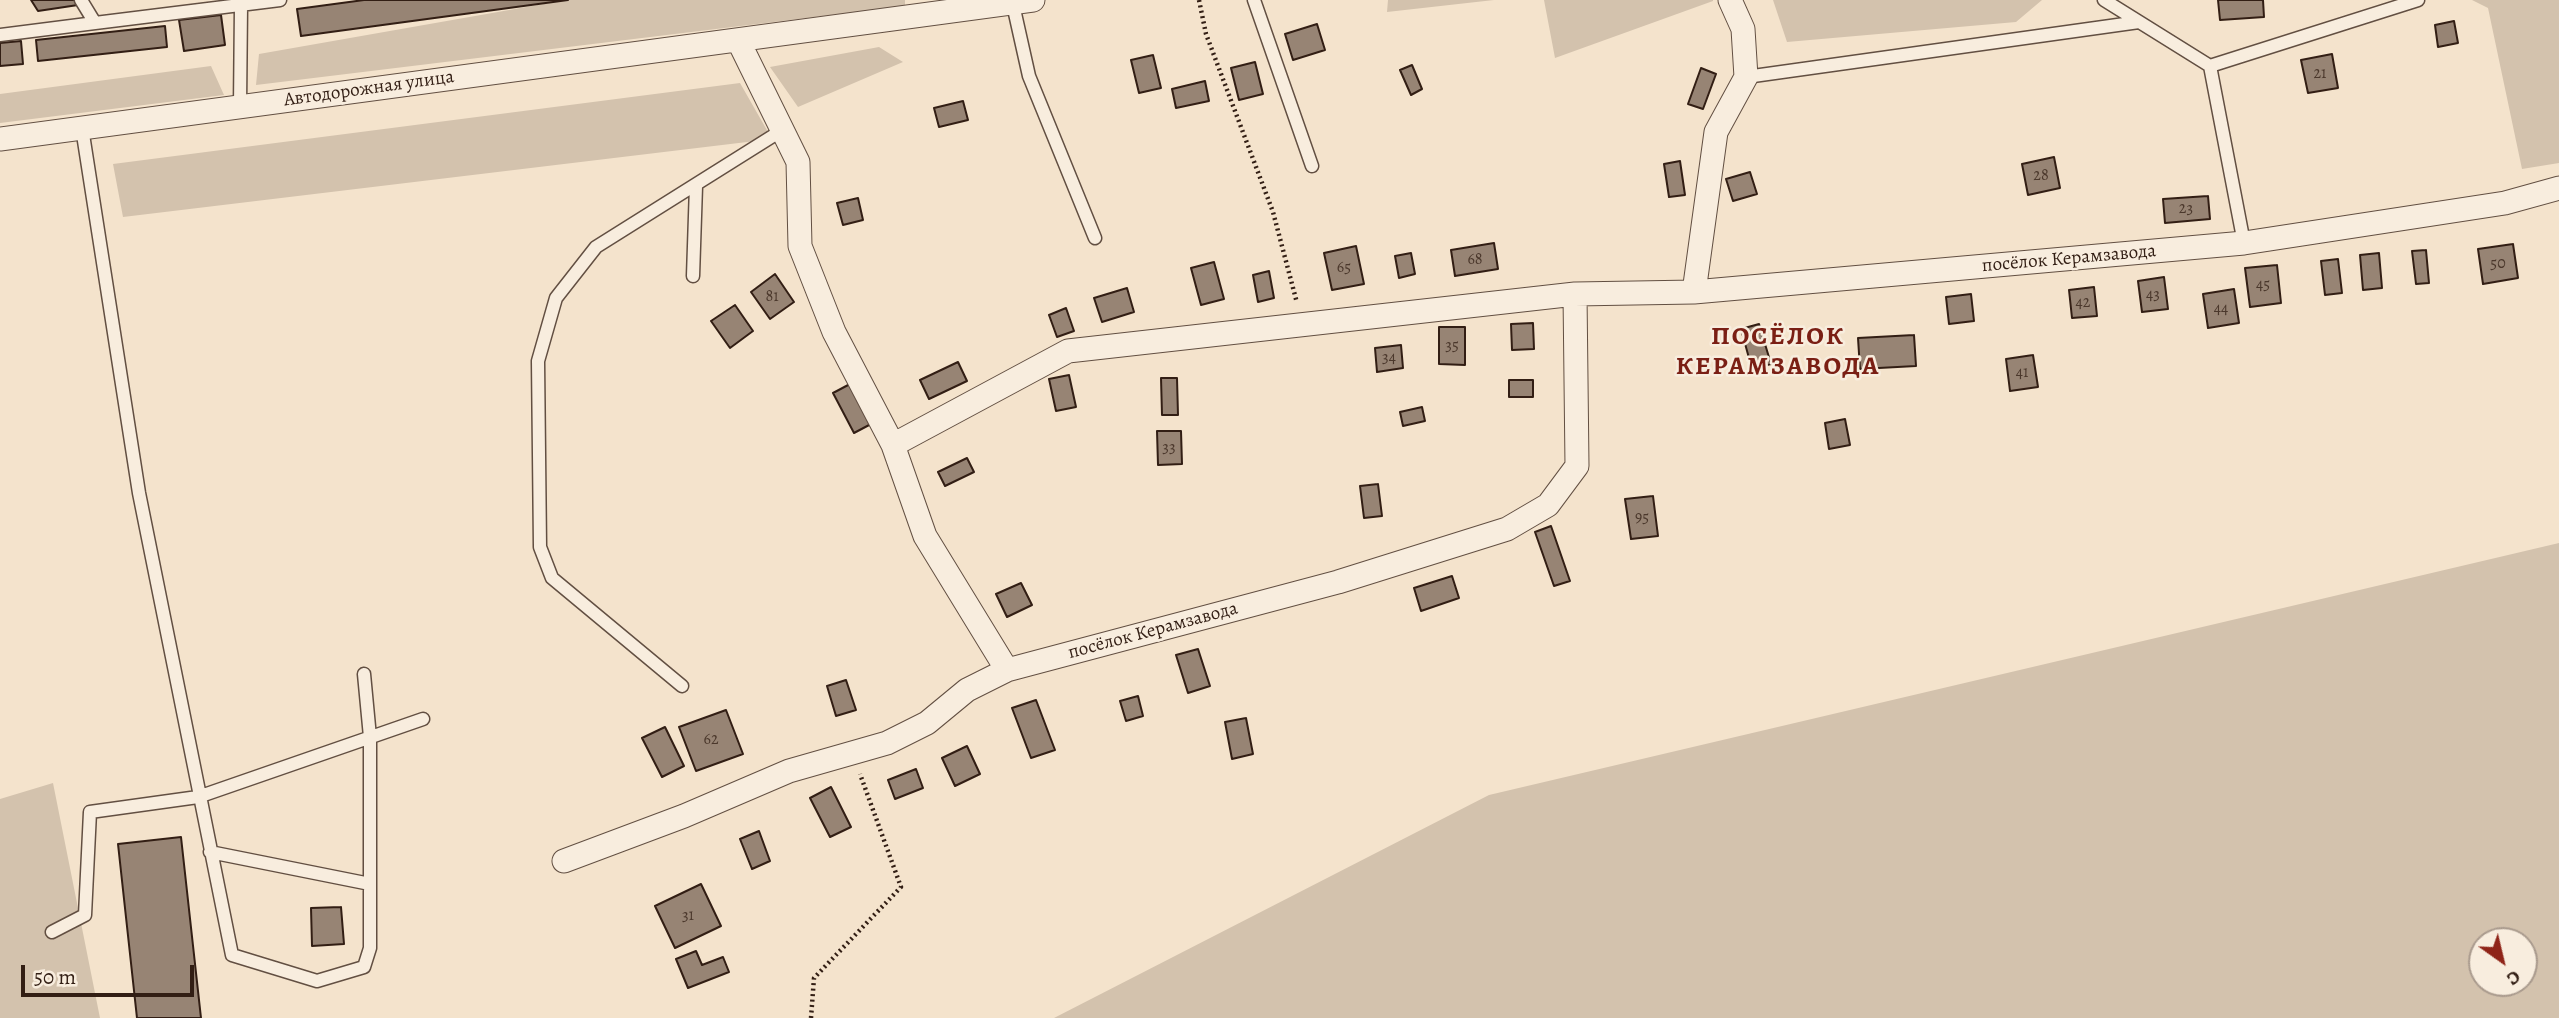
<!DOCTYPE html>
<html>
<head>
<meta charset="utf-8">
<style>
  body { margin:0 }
  #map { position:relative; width:2559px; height:1018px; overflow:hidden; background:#f4e3cc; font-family:Alegreya,serif }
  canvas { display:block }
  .north { position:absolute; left:2468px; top:927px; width:70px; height:70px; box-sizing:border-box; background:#f8edde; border:2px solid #a99a8d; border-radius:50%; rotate:146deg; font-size:19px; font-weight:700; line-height:28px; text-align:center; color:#321e14 }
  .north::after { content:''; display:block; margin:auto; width:24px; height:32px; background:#8f2418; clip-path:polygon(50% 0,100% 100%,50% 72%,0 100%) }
  .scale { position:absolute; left:21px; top:965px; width:173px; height:32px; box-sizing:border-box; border:4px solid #321e14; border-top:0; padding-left:9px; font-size:21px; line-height:24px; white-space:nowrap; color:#321e14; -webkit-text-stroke:5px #f8edde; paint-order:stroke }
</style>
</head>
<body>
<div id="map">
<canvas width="2559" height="1018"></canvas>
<div class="north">С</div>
<div class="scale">50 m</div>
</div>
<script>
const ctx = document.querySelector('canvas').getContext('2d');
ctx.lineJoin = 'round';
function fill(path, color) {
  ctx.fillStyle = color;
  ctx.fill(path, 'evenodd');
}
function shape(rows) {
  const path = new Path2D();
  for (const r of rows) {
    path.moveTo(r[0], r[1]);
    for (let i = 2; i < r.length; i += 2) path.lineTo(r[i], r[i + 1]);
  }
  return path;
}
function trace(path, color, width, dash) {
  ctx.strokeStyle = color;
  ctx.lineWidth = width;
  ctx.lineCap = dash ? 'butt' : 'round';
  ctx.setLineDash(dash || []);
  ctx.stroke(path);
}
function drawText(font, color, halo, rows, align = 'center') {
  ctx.font = font + ' Alegreya,serif';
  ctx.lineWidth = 5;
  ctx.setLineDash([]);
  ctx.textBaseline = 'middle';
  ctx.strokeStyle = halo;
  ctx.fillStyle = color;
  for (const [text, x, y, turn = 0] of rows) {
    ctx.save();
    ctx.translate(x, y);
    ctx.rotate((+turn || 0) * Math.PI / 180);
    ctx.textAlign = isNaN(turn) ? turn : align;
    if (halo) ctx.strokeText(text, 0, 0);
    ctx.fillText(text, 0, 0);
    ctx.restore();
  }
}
const green = shape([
  [566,0,905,0,905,6,256,85,259,54],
  [1388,0,1494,0,1387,12],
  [1544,0,1713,0,1713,1,1555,58],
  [1773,0,2042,0,2016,22,1787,42],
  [2472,0,2559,0,2559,163,2522,169,2488,8],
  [879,47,903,62,798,107,770,67],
  [211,66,224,95,0,123,0,94],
  [740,83,772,139,123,217,113,164],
  [2559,543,2559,1018,1054,1018,1489,795],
  [2482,941,2524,941,2524,983,2482,983],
  [53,783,100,1018,0,1018,0,799]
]);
const building = shape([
  [31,0,75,0,78,5,38,11,31,0],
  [364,0,568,0,301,36,297,9,364,0],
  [2218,0,2263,0,2264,17,2220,20,2218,0],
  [221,15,225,45,184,51,179,20,221,15],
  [2454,21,2458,43,2438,47,2435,25,2454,21],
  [1317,24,1325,50,1293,60,1285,34,1317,24],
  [165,26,167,47,38,61,36,40,165,26],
  [21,41,23,64,0,66,0,43,21,41],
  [2332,54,2338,88,2308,93,2301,60,2332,54],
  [1153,55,1161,88,1139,93,1131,60,1153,55],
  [1255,62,1263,94,1239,100,1231,68,1255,62],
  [1412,65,1422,89,1411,95,1400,70,1412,65],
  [1701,68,1716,74,1703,109,1688,104,1701,68],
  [1205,81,1209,101,1176,108,1172,89,1205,81],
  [963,101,968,120,939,127,934,108,963,101],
  [2054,157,2060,188,2028,195,2022,164,2054,157],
  [1680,161,1685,195,1669,197,1664,164,1680,161],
  [1750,172,1757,194,1733,201,1726,179,1750,172],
  [2208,196,2210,219,2165,223,2163,199,2208,196],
  [858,198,863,220,843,225,837,203,858,198],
  [1494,243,1498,269,1455,276,1451,250,1494,243],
  [2513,244,2518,278,2483,284,2478,249,2513,244],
  [1356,246,1364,284,1332,290,1324,253,1356,246],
  [2426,250,2429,283,2416,284,2412,251,2426,250],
  [1411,253,1415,274,1399,278,1395,256,1411,253],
  [2379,253,2382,288,2363,290,2360,255,2379,253],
  [2338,259,2342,293,2325,295,2321,261,2338,259],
  [1214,262,1224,299,1201,305,1191,268,1214,262],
  [2277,265,2281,303,2250,307,2245,268,2277,265],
  [1269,271,1274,298,1258,302,1253,275,1269,271],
  [775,274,794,302,770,319,751,292,775,274],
  [2164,277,2168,309,2142,312,2138,281,2164,277],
  [2094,287,2097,316,2072,318,2069,290,2094,287],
  [1127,288,1134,312,1102,322,1094,298,1127,288],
  [2234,289,2239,323,2208,328,2203,294,2234,289],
  [1971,294,1974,321,1949,324,1946,297,1971,294],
  [735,305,753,331,730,348,711,321,735,305],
  [1066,308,1074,331,1057,337,1049,315,1066,308],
  [1533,323,1534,349,1512,350,1511,324,1533,323],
  [1759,324,1771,364,1752,369,1741,329,1759,324],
  [1439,327,1465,327,1465,365,1439,364,1439,327],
  [1914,335,1916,366,1860,369,1858,338,1914,335],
  [1401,345,1403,368,1377,372,1375,348,1401,345],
  [2033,355,2038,387,2010,391,2006,359,2033,355],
  [958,362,967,381,929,399,920,380,958,362],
  [1069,375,1076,407,1056,411,1049,379,1069,375],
  [1161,378,1177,378,1178,415,1162,415,1161,378],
  [1509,380,1533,380,1533,397,1509,397,1509,380],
  [850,384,871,424,854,433,833,393,850,384],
  [1422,407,1425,421,1403,426,1400,412,1422,407],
  [1845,419,1850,445,1829,449,1825,423,1845,419],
  [1157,431,1181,431,1182,464,1158,465,1157,431],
  [967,458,974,472,945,486,938,472,967,458],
  [1378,484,1382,516,1364,518,1360,486,1378,484],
  [1653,496,1658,536,1631,539,1625,499,1653,496],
  [1551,526,1570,581,1554,586,1535,532,1551,526],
  [1452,576,1459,598,1421,611,1414,588,1452,576],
  [1021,583,1032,605,1007,617,996,594,1021,583],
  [1198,649,1210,686,1188,693,1176,655,1198,649],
  [846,680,856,710,836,716,827,686,846,680],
  [1138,696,1143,716,1126,721,1120,701,1138,696],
  [1036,700,1055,750,1031,758,1012,708,1036,700],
  [726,710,743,754,696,771,679,727,726,710],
  [1246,718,1253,754,1232,759,1225,722,1246,718],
  [665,727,684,766,662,777,642,738,665,727],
  [967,746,980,774,955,786,942,758,967,746],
  [916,769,923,788,895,799,888,780,916,769],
  [831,787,851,827,830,837,810,798,831,787],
  [759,831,770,861,752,869,740,839,759,831],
  [181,837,201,1018,137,1018,118,844,181,837],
  [701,884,721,926,675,948,655,906,701,884],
  [341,907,344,944,312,946,311,908,341,907],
  [696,951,702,965,723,957,729,972,688,988,676,959,696,951]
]);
const path = shape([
  [1199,0,1206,34,1273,212,1297,303],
  [811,1018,814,978,901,887,860,774]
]);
const lane = shape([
  [81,0,95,23,280,0],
  [238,0,241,6,240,106],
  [1012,0,1029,76,1095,238],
  [1254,0,1312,166],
  [2104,0,2210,66,2244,243],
  [0,35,95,23],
  [2210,66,2418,0],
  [1746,77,2139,22],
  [82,128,139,493,232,955,317,981,364,967,370,948,370,737,364,674],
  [693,276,696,186],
  [682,686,552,578,540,547,538,361,556,298,596,247,784,129],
  [210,852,370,884],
  [52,932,85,915,90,812,198,797,423,719]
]);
const street = shape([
  [738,40,798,162,800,246,834,332,893,445,925,536,1007,670],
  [0,139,1033,0],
  [1694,292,1716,132,1746,77,1743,29,1730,0],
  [893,445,1068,351,1575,294,1694,292,2244,243,2505,203,2559,188],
  [564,861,684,816,789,771,887,743,927,723,967,690,1007,670,1338,582,1507,529,1548,505,1577,466,1575,294]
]);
const numberNames = [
  ["21",2320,74],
  ["28",2041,176],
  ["23",2186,209],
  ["68",1475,260],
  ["50",2498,264],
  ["65",1344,268],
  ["45",2263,285],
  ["43",2153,295],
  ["81",772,297],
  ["42",2083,303],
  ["44",2221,309],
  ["35",1452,346],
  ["34",1389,358],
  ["41",2022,373],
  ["33",1169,448],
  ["95",1642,518],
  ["62",711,740],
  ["31",688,916]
];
const streetNames = [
  ["Автодорожная улица",369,89,-8],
  ["посёлок Керамзавода",2069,259,-5],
  ["посёлок Керамзавода",1153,631,-15]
];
const districtNames = [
  ["ПОСЁЛОК",1778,338],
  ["КЕРАМЗАВОДА",1778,368]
];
fill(green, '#d3c2ad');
fill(building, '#978474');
trace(building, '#321e14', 2);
trace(lane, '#624f42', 15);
trace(street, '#624f42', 25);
trace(path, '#321e14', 4.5, [2, 3.5]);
trace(lane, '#f8edde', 12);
trace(street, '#f8edde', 23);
drawText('16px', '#4b382c', null, numberNames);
drawText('19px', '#321e14', '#f8edde', streetNames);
ctx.letterSpacing = '2px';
drawText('bold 26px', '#7a1f14', '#f8edde', districtNames);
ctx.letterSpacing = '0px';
</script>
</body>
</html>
